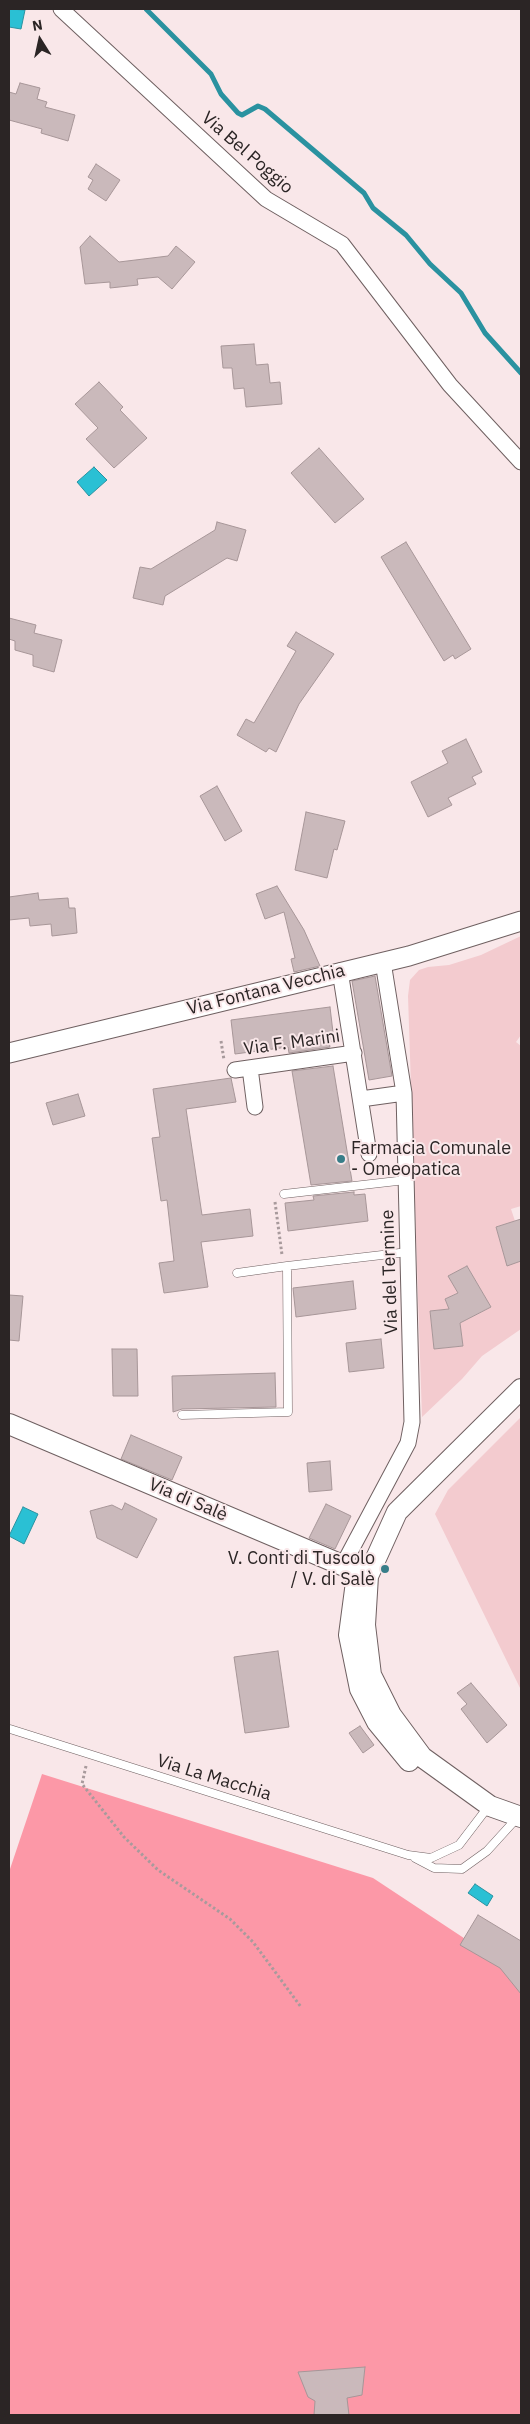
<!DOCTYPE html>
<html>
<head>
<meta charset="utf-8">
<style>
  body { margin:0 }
  #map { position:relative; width:530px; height:2424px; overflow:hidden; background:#f9e7e9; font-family:"IBM Plex Sans",sans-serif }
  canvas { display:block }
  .frame { position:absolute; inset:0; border:10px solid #2b2525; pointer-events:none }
  .north { position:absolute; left:15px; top:15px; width:50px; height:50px; -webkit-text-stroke:4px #f9e7e9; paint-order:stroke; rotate:350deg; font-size:14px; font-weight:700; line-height:20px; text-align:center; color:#2b2525 }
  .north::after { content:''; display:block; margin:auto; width:18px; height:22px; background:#2b2525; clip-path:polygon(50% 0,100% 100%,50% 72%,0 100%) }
</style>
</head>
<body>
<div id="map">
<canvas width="530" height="2424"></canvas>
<div class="frame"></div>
<div class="north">N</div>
</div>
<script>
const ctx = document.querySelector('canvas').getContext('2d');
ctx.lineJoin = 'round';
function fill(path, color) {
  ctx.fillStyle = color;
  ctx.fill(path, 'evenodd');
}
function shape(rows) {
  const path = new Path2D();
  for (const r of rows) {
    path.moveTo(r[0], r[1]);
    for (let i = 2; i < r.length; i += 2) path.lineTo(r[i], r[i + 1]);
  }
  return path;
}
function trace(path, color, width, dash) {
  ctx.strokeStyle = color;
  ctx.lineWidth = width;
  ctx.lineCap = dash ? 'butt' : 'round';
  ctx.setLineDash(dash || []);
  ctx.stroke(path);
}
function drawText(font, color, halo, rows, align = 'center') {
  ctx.font = font + ' "IBM Plex Sans",sans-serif';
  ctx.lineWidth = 4;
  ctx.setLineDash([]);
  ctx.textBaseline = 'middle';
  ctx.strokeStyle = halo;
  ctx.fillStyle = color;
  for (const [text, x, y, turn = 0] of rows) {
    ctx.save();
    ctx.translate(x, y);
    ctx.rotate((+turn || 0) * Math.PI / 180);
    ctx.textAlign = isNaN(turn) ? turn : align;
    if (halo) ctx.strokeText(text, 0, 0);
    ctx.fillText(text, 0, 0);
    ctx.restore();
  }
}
const green = shape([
  [521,936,521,1035,516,1042,521,1046,521,1206,511,1209,515,1221,496,1227,507,1265,521,1261,521,1329,482,1356,462,1379,422,1417,408,996,410,980,419,970,428,967,449,965,481,955],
  [467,1266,491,1307,460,1323,463,1346,434,1349,430,1311,449,1309,445,1299,458,1293,449,1276],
  [521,1417,521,1690,435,1514,448,1490]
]);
const forest = shape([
  [42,1774,373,1878,482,1950,521,1954,521,2415,9,2415,9,1872]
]);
const water = shape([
  [9,9,25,10,21,29,9,27,9,9],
  [94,467,107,480,89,496,77,482,94,467],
  [23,1507,38,1514,24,1544,9,1536,23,1507],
  [475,1884,493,1896,487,1906,468,1893,475,1884]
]);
const stream = shape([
  [146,9,211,74,221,94,238,113,242,115,258,106,265,109,364,193,373,208,406,235,430,264,461,293,485,333,521,373]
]);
const building = shape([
  [20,83,40,88,37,99,47,102,45,107,75,115,68,141,41,133,42,129,9,120,9,92,16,94,20,83],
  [96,164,120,180,106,201,88,189,93,180,88,177,96,164],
  [90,236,119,262,168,256,176,246,195,262,172,289,158,277,137,279,138,285,110,288,110,282,85,284,80,247,90,236],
  [254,344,256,365,268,364,270,383,280,382,282,404,246,407,244,388,234,389,232,368,223,368,221,346,254,344],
  [99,382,123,407,120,410,147,438,114,468,86,439,98,428,75,404,99,382],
  [319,448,364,499,335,523,291,473,319,448],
  [217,522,246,530,237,561,227,558,165,596,163,605,133,598,140,567,151,569,215,530,217,522],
  [406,542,471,649,455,659,453,655,444,661,381,557,406,542],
  [9,618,36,625,34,633,62,640,54,672,33,666,33,655,15,650,15,641,9,639,9,618],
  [296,632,334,654,299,704,276,752,269,748,266,752,237,735,246,719,254,723,296,651,287,646,296,632],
  [466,739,482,772,472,777,476,784,448,798,452,805,428,817,411,782,448,763,442,751,466,739],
  [217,786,242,831,225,841,200,796,217,786],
  [306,812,345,821,337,850,334,849,327,878,295,870,306,812],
  [277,886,304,930,320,966,294,972,291,959,295,958,284,912,265,919,256,894,277,886],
  [38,893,39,900,68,898,69,908,75,908,77,933,52,936,51,924,30,926,29,918,9,920,9,897,38,893],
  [375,976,392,1076,369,1080,352,981,375,976],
  [330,1007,334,1041,329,1042,330,1047,289,1053,288,1047,235,1054,231,1020,330,1007],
  [333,1066,352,1181,311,1185,292,1071,333,1066],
  [231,1078,236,1102,186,1109,202,1215,250,1209,253,1236,201,1242,208,1287,164,1293,159,1263,174,1261,167,1200,161,1201,152,1138,160,1137,153,1089,231,1078],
  [78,1094,85,1116,53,1125,46,1103,78,1094],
  [354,1192,354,1195,365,1194,368,1221,288,1231,285,1203,314,1200,313,1196,354,1192],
  [521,1219,521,1261,507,1266,496,1227,521,1219],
  [467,1266,491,1307,460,1323,463,1346,434,1349,430,1311,449,1309,445,1299,458,1293,448,1276,467,1266],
  [353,1281,356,1309,296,1317,293,1288,353,1281],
  [9,1295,23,1296,19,1341,9,1340,9,1295],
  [381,1339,384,1368,349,1372,346,1343,381,1339],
  [112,1349,137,1349,138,1396,113,1396,112,1349],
  [275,1373,276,1407,182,1409,173,1412,172,1376,275,1373],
  [131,1435,182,1457,172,1480,121,1459,131,1435],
  [330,1461,332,1490,309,1492,307,1463,330,1461],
  [125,1503,157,1519,137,1558,97,1538,90,1511,112,1505,122,1510,125,1503],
  [326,1504,351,1516,335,1549,309,1538,326,1504],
  [278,1651,289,1727,245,1733,234,1657,278,1651],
  [471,1683,507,1725,487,1743,461,1709,467,1704,457,1693,471,1683],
  [360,1726,374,1745,363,1753,349,1733,360,1726],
  [478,1915,521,1941,521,1994,500,1968,460,1945,478,1915],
  [365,2367,362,2395,347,2398,349,2415,314,2415,315,2401,308,2397,298,2372,365,2367]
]);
const path = shape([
  [221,1041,224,1060],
  [275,1202,282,1255],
  [86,1766,82,1784,124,1837,158,1870,230,1919,253,1942,301,2007]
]);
const service = shape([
  [284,1194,406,1180],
  [237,1273,287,1266],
  [182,1415,288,1412,287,1266,408,1252],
  [10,1729,408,1855,431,1858,459,1845,488,1807],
  [415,1858,434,1868,462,1869,487,1851,517,1818]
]);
const minor = shape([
  [61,9,266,199,342,244,450,385,521,462],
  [340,971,369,1154],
  [250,1068,255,1107],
  [235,1070,354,1053],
  [361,1099,404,1093],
  [343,1565,408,1443,412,1422,404,1093,383,962]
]);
const tertiary = shape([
  [9,1053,409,956,521,921]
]);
const secondary = shape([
  [521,1389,397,1512,368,1576,365,1625,371,1675,391,1715,422,1757,490,1806,521,1817],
  [9,1424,368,1576],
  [356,1582,349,1635,360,1689,377,1722,409,1761]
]);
const markers = [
  [341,1159,5,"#387e89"],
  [385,1569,5,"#387e89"]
];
const streetNames = [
  ["Via Bel Poggio",247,153,41],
  ["Via Fontana Vecchia",266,990,-14],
  ["Via F. Marini",292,1043,-8],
  ["Via del Termine",390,1272,-92],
  ["Via di Salè",188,1500,23],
  ["Via La Macchia",214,1778,17]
];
const poiNames = [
  ["Farmacia Comunale",351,1149],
  ["- Omeopatica",351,1170],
  ["V. Conti di Tuscolo",375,1559,"right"],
  ["/ V. di Salè",375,1580,"right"]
];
fill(green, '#f3cbcf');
fill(forest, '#fc98a7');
fill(water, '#2ac0d4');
trace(water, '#2a92a0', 1);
trace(stream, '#2a92a0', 5);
fill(building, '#cab9bb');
trace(building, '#a79698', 1);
trace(service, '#6f6061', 9);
trace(minor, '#6f6061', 17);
trace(tertiary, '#6f6061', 21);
trace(secondary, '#6f6061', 22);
trace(path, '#a89a9c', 3, [2.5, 2.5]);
trace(service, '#fff', 8);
trace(minor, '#fff', 15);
trace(tertiary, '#fff', 19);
trace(secondary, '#fff', 20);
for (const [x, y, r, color] of markers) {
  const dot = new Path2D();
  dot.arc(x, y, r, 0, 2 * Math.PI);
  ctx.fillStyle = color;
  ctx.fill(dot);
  trace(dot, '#f9e7e9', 2);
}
drawText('18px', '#2b2525', '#f9e7e9', streetNames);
drawText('18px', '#2b2525', '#f9e7e9', poiNames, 'left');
</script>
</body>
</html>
